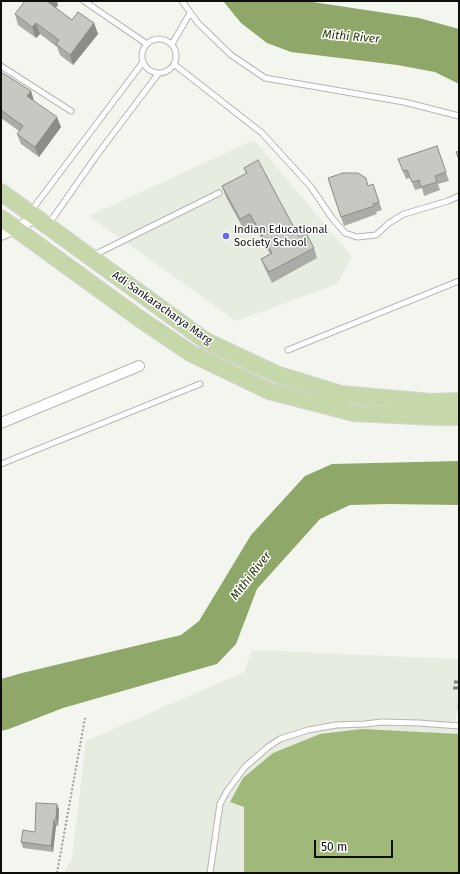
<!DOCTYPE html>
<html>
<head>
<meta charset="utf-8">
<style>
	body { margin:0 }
	#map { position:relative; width:460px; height:874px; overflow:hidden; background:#f3f6ef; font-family:"Fira Sans",sans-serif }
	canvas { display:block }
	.frame { position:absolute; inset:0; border:2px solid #0e0f0d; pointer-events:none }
	.scale { position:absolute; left:314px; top:840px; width:79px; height:18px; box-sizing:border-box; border:2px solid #0e0f0d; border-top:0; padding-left:5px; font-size:12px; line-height:14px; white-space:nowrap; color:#0e0f0d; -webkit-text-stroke:3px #fff; paint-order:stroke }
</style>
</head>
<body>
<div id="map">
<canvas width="460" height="874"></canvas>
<div class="frame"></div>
<div class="scale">50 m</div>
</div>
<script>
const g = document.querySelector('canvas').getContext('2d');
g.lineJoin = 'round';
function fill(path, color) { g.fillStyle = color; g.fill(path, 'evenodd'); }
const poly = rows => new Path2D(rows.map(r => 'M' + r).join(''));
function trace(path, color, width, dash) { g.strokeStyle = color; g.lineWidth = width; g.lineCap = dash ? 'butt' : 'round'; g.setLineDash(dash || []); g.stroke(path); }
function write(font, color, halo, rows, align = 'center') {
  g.font = font + ' "Fira Sans",sans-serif'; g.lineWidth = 3; g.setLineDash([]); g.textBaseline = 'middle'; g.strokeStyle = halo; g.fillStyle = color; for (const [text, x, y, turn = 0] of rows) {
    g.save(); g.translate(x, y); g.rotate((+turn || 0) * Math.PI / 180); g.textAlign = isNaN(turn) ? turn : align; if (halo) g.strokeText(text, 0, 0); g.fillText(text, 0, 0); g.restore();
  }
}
const built = poly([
	[254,140,352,257,337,284,236,321,89,216],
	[252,650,459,659,459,692,456,721,459,722,459,873,64,873,72,858,86,741,244,672]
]);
const forest = poly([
	[362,729,459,734,459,873,244,873,244,807,230,802,243,778,273,753,320,734]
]);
const water = poly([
	[223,1,306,1,419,18,459,29,459,84,435,72,397,65,291,52,267,43,241,23],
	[459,461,459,505,387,504,350,505,320,519,257,589,236,644,217,664,63,708,9,729,1,731,1,679,22,673,181,635,199,621,251,535,305,476,332,464]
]);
const path = poly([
	[57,873,85,718]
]);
const lane = poly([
	[84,1,147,44],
	[182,1,198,23,231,55,265,78,404,102,459,116],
	'142 56a17 17 0 1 1 34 0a17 17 0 1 1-34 0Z',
	[172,44,190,13],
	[175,65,262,133,311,187,332,218,345,233,357,237,376,235,389,223,404,214,448,201,459,196],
	[1,66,71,111],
	[31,211,143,62],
	[48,225,97,155,158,74],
	[92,256,219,193],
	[288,350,459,281],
	[1,464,200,384],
	[210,873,220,804,227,791,245,767,268,747,280,739,308,730,336,725,365,724,382,722,419,723,459,726]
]);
const street = poly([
	[1,235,15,229,35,218],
	[1,423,139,366]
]);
const primary = poly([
	[1,192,206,341,276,374,341,394,431,402,459,401],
	[1,218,140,319,192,354,269,391,354,413,436,417,459,417]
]);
const rail = poly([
	[454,682,459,682],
	[453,688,459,688]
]);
const wall = poly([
	[58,5,55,8,72,20,94,23,98,34,73,65,60,55,57,47,40,34,36,38,18,25,15,14],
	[1,72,31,91,34,101,61,127,39,157,21,144,17,134,19,131,1,118],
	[437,146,449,181,438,184,440,190,424,196,422,188,415,190,410,178,406,179,398,159],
	[244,168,299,237,314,248,317,258,272,283,265,269,261,259,270,254,254,225,244,230,226,197,222,186,246,174],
	[373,184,382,210,376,212,377,214,344,226,341,217,369,186],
	[59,809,58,826,56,826,53,852,23,848,21,842,35,832]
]);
const shadedWall = poly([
	[48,1,57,1,58,5,52,13,48,2],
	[36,23,40,34,36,38,32,27],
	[94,23,98,34,73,65,70,55],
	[31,91,34,101,27,96],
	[57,117,61,127,39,157,35,147],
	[57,804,59,809,58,826,56,820],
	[54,820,56,826,53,852,51,846]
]);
const building = poly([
	[25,1,48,1,48,2,72,20,78,12,94,23,70,55,56,44,59,40,36,23,32,27,15,14,25,1],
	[1,72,31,91,27,96,57,117,35,147,17,134,23,126,1,110,1,72],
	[437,146,446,172,435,176,437,182,421,187,419,180,412,182,407,170,403,171,398,159,437,146],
	[459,151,459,160,456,152,459,151],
	[258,160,299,237,306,233,314,248,269,272,261,259,272,253,250,214,240,219,222,186,247,173,244,168,258,160],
	[343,173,358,173,366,178,368,186,373,184,379,202,373,204,374,206,341,217,328,178,343,173],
	[459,693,459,709,458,709,459,693],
	[36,803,57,804,56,820,54,820,51,846,21,842,23,830,35,832,36,803]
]);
const markers = [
	[226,236,4,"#636ce4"]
];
const poiNames = [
	["Indian Educational",234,230],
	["Society School",234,243]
];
const streetNames = [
	["Adi Sankaracharya Marg",162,308,35]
];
const waterNames = [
	["Mithi River",351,37,5],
	["Mithi River",251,576,-52]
];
fill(built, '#e6ecdf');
fill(forest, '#a0b87a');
fill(water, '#8fa769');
trace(lane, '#b4b7b1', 7);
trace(street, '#b4b7b1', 12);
trace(primary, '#d4d4d3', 18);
trace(path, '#9a9d97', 2, [2, 2]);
trace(lane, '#fff', 5);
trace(street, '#fff', 10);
trace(primary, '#c6d7aa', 16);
trace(rail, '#7e807b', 3, [8, 4]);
fill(wall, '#aaada7');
fill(shadedWall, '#8b8d88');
fill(building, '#c6c9c2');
trace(building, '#8b8d88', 1);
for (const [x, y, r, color] of markers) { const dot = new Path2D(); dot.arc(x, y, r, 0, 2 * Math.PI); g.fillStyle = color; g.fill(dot); trace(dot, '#fff', 1.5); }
write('11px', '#0e0f0d', '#fff', poiNames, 'left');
write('11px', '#0e0f0d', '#fff', streetNames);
write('italic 12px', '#273707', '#fff', waterNames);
</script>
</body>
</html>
